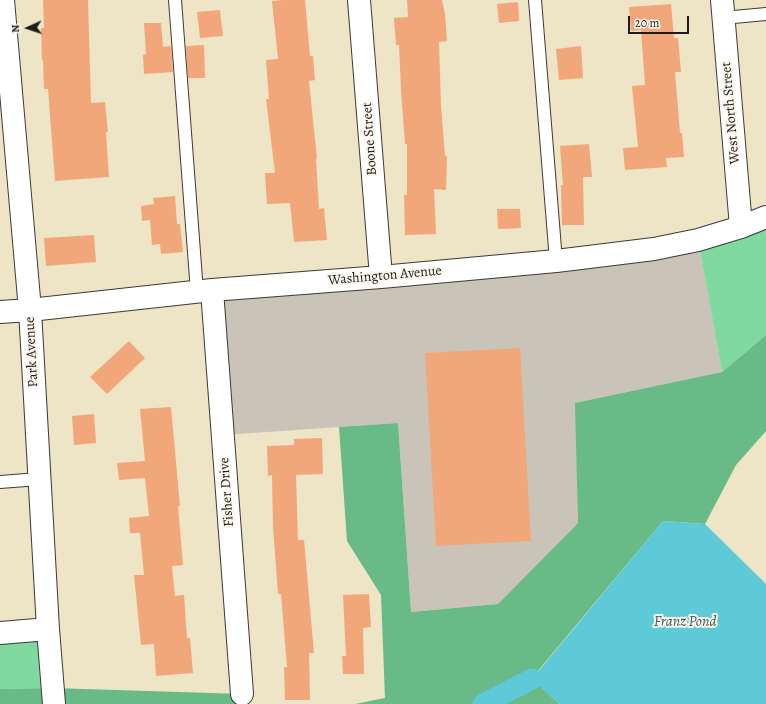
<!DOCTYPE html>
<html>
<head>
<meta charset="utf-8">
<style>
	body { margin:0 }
	#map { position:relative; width:766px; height:704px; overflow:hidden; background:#eee4c6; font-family:Alegreya,serif }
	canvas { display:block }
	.north { position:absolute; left:8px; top:8px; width:40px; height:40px; -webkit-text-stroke:3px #fbf7ec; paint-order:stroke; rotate:267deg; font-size:11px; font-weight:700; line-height:16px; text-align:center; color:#1c1c1c }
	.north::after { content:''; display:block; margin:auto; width:14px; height:18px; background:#1c1c1c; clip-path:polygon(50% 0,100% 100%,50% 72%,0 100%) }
	.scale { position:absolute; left:628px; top:16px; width:61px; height:18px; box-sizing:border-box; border:2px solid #1c1c1c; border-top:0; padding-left:5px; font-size:12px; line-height:14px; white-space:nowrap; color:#1c1c1c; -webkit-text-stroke:3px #fbf7ec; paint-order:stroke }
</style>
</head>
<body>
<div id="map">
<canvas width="766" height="704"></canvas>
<div class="north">N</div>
<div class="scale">20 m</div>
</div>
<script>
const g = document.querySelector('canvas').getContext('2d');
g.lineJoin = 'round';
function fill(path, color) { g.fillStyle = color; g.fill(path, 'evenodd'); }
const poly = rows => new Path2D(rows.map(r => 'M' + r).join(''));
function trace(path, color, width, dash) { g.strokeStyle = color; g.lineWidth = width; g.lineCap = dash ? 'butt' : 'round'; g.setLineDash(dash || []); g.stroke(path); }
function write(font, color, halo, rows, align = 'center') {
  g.font = font + ' Alegreya,serif'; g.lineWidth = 4; g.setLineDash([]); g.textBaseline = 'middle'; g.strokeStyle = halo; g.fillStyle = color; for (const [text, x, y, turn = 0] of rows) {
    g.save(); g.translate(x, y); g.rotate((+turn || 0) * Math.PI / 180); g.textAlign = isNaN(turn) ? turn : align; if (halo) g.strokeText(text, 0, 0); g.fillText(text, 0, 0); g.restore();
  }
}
const industrial = poly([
	[698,240,722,372,576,403,578,523,498,604,411,612,398,423,223,435,212,290]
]);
const green = poly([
	[766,217,766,335,722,372,698,240],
	[48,629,52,688,0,689,0,633]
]);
const forest = poly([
	[766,335,766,431,736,465,705,524,663,521,532,678,559,704,355,704,385,698,381,595,347,541,339,427,398,423,411,612,498,604,578,523,575,403,722,372],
	[52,688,242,694,243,704,0,704,0,689]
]);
const water = poly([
	[663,521,705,524,766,584,766,704,559,704,532,679]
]);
const canal = poly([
	[483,704,532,679]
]);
const building = poly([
	[43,0,88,0,91,103,105,102,108,132,106,132,109,177,55,181,48,89,44,89,43,60,42,60,41,28,44,28],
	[283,0,305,0,310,56,313,56,315,80,309,81,317,159,316,159,319,209,324,208,327,240,294,242,290,203,267,204,265,173,275,173,266,99,269,99,266,60,278,59,272,1],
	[407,0,442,0,445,14,447,41,439,42,441,105,445,156,447,156,446,190,434,189,436,234,405,235,404,195,407,195,407,144,405,144,401,90,399,45,396,45,394,18,408,17],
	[518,2,519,21,499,23,497,4],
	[671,4,674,38,678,38,681,72,675,72,680,133,682,133,684,157,666,158,667,167,625,170,623,148,638,147,632,86,645,85,641,30,631,31,629,7],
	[220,10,223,36,200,38,197,12],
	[144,23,161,23,163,47,171,46,173,72,144,74,143,55,146,54],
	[204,45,205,78,188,78,186,46],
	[581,46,583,78,559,80,556,49],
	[589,144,592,177,583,177,584,225,562,225,561,185,563,185,560,146],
	[175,196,177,224,180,224,183,252,161,254,160,244,152,245,150,220,142,221,141,206,154,204,153,198],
	[497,209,520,209,521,228,498,229],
	[94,235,96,262,46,266,44,238],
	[129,341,145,358,107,394,90,377],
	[520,348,531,541,436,546,425,353],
	[171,407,180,506,178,506,183,565,172,566,175,596,184,595,187,638,190,638,193,673,156,676,154,644,141,645,134,575,144,575,140,533,130,533,129,518,149,516,145,478,119,480,117,463,145,461,140,409],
	[94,414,96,443,74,445,72,416],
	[322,438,323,474,296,475,298,540,304,540,314,653,309,653,310,700,285,700,284,667,287,667,281,594,278,594,273,526,272,475,268,476,267,446,294,445,294,439],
	[369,594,371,627,363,628,364,674,343,674,342,656,346,656,343,595]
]);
const service = poly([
	[175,0,197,292],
	[535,0,556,261],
	[723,18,766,14],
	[0,482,39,479]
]);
const minor = poly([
	[359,0,381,277],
	[722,0,741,227],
	[212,290,242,694],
	[0,312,30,310,212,290,381,277,556,261,654,249,698,240,741,227,766,217]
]);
const tertiary = poly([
	[3,0,30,310,48,629,54,704],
	[0,633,48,629]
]);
const streetNames = [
	["West North Street",731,113,-95],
	["Boone Street",370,139,-94],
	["Washington Avenue",385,276,-5],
	["Park Avenue",32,352,-93],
	["Fisher Drive",227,492,-94]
];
const waterNames = [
	["Franz Pond",685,622]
];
fill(industrial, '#cac3b8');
fill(green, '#80daa0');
fill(forest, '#68ba86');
fill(water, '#5ecad7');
trace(canal, '#5ecad7', 21);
fill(building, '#f2a77b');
trace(service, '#3c3a36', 14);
trace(minor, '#3c3a36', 24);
trace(tertiary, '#3c3a36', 24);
trace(service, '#fff', 12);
trace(minor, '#fff', 22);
trace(tertiary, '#fff', 22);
write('14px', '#1c1c1c', '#fbf7ec', streetNames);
write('italic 15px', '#33595d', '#fbf7ec', waterNames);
</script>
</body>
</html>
